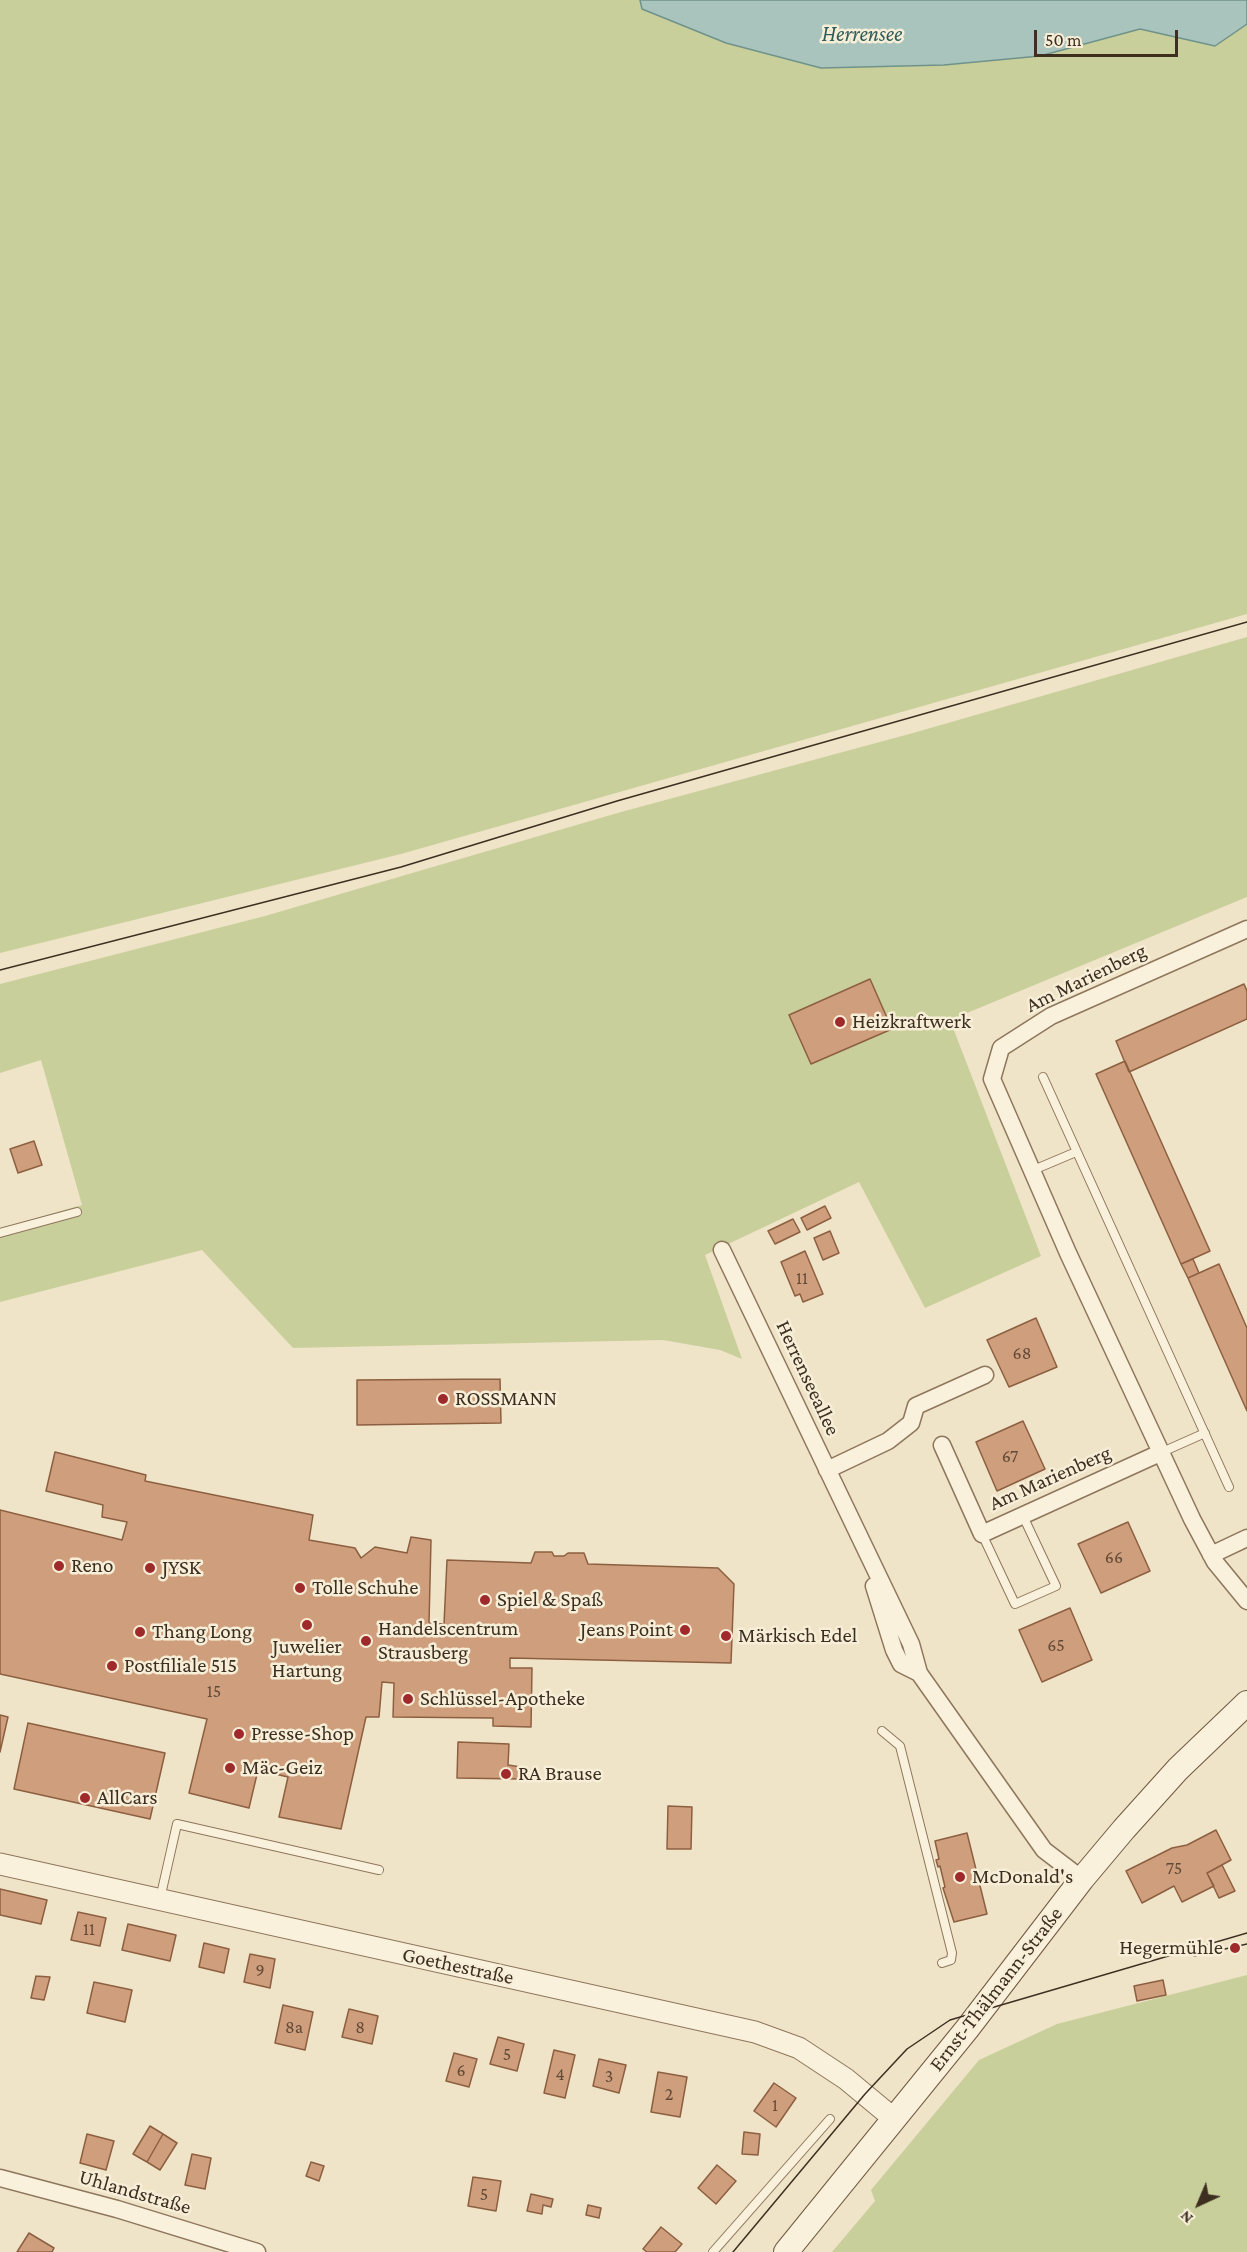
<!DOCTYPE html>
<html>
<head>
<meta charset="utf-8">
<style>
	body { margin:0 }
	#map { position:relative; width:1247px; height:2252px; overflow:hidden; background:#f0e4c8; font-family:"Crimson Pro",serif }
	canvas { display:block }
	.north { position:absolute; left:1169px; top:2174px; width:60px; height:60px; -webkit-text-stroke:4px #f7eed8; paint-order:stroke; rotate:224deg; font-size:16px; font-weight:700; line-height:24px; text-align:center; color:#3d2e20 }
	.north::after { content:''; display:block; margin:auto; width:21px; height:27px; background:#3d2e20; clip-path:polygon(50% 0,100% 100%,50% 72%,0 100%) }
	.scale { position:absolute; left:1034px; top:30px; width:144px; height:27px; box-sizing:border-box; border:3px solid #3d2e20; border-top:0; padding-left:8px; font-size:18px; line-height:21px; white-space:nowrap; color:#3d2e20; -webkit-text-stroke:4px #f7eed8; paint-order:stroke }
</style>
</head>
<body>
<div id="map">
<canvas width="1247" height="2252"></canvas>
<div class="north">N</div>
<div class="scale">50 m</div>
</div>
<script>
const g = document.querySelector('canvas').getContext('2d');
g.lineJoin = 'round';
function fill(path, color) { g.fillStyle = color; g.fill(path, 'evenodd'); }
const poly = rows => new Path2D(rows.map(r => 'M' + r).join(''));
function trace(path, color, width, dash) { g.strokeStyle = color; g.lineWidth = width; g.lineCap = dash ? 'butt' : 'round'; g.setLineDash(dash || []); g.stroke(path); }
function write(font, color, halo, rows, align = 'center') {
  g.font = font + ' "Crimson Pro",serif'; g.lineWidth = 5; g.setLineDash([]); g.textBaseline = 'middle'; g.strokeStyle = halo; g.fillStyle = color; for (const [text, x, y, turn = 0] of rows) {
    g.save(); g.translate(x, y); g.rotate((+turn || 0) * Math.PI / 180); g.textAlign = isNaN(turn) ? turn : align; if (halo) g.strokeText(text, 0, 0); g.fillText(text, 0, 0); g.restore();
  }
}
const green = poly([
	[0,0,640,0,642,9,726,43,821,68,944,65,1040,56,1140,29,1215,46,1247,25,1247,614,401,854,0,953],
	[1247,637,1247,897,950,1020,1041,1256,925,1308,859,1182,705,1255,742,1359,720,1350,663,1340,293,1348,202,1250,0,1302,0,1228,82,1205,41,1060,0,1073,0,984,265,916,621,812,913,733],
	[1247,1975,1247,2252,832,2252,875,2201,871,2190,979,2060,1057,2024]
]);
const water = poly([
	[640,0,1247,0,1247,24,1215,46,1140,29,1040,56,944,65,821,68,726,43,642,9,640,0]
]);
const building = poly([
	[870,979,892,1029,811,1064,789,1015,870,979],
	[1244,984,1247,991,1247,1019,1129,1072,1116,1041,1244,984],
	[1125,1061,1210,1251,1181,1264,1096,1074,1125,1061],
	[34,1141,42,1165,18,1173,10,1149,34,1141],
	[825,1206,831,1218,807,1230,801,1218,825,1206],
	[793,1219,800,1232,775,1244,768,1231,793,1219],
	[830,1231,839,1253,823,1260,814,1238,830,1231],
	[805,1251,823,1294,803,1302,800,1294,795,1296,781,1262,805,1251],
	[1193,1259,1199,1273,1188,1278,1181,1264,1193,1259],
	[1219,1264,1247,1328,1247,1411,1188,1278,1219,1264],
	[1036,1318,1057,1367,1009,1387,987,1340,1036,1318],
	[500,1379,501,1423,357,1425,357,1380,500,1379],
	[1023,1421,1045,1469,997,1491,976,1442,1023,1421],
	[55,1452,146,1475,145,1481,313,1515,309,1540,355,1548,361,1558,375,1547,407,1553,411,1537,431,1540,429,1623,444,1624,447,1560,531,1563,535,1552,552,1552,554,1556,564,1556,568,1553,584,1553,588,1564,718,1568,734,1584,731,1663,510,1658,510,1668,532,1668,531,1727,493,1726,493,1718,393,1717,394,1683,382,1682,379,1717,366,1717,341,1829,279,1817,288,1777,258,1770,249,1808,189,1793,207,1719,0,1674,0,1510,122,1540,127,1522,102,1517,103,1505,46,1491,55,1452],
	[1128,1522,1150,1571,1101,1593,1078,1544,1128,1522],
	[1070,1608,1092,1660,1042,1682,1019,1630,1070,1608],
	[0,1715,8,1717,0,1752,0,1715],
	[28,1723,165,1753,150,1819,14,1789,28,1723],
	[458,1742,509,1744,508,1765,521,1767,521,1779,457,1778,458,1742],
	[668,1806,692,1807,691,1849,667,1849,668,1806],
	[1216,1830,1231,1860,1207,1873,1214,1886,1182,1902,1174,1886,1142,1903,1126,1871,1172,1848,1187,1845,1216,1830],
	[967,1833,987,1914,954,1922,943,1888,945,1887,940,1866,938,1867,936,1860,939,1859,935,1841,967,1833],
	[1222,1865,1235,1891,1219,1898,1207,1873,1222,1865],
	[0,1889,47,1900,41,1924,0,1915,0,1889],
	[78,1912,106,1918,100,1946,71,1940,78,1912],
	[128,1924,176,1935,170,1961,122,1950,128,1924],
	[204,1943,229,1949,224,1973,199,1967,204,1943],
	[250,1954,275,1959,270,1988,244,1982,250,1954],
	[36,1976,50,1977,44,2000,31,1998,36,1976],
	[1163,1980,1166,1995,1137,2001,1134,1986,1163,1980],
	[94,1982,132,1990,125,2022,87,2013,94,1982],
	[283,2005,313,2012,305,2050,275,2043,283,2005],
	[349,2009,378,2016,372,2044,342,2037,349,2009],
	[498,2037,524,2044,517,2071,490,2064,498,2037],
	[554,2050,575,2055,565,2098,544,2093,554,2050],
	[454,2053,477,2059,469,2087,446,2081,454,2053],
	[599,2059,626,2065,619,2093,593,2086,599,2059],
	[658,2072,687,2077,680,2117,651,2112,658,2072],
	[774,2083,796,2098,776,2127,754,2111,774,2083],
	[150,2126,163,2134,147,2162,133,2154,150,2126],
	[744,2132,760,2134,758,2155,742,2154,744,2132],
	[87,2134,114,2141,106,2170,80,2163,87,2134],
	[163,2134,177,2143,160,2170,147,2162,163,2134],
	[192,2154,211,2158,205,2189,185,2185,192,2154],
	[311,2162,324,2166,319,2181,306,2176,311,2162],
	[717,2165,736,2181,716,2204,698,2188,717,2165],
	[473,2177,501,2181,496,2211,468,2206,473,2177],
	[531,2194,553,2199,551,2207,543,2205,542,2214,527,2211,531,2194],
	[588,2205,601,2208,599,2218,586,2215,588,2205],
	[661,2227,682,2244,675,2252,647,2252,643,2249,661,2227],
	[29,2233,54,2248,52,2252,17,2252,29,2233]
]);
const service = poly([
	[1043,1077,1229,1487],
	[1031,1171,1076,1152],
	[0,1233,77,1212],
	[1160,1453,1205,1433],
	[982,1534,1015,1604,1056,1586,1022,1514],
	[882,1731,900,1746,952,1953,951,1960,942,1963],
	[160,1899,177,1824,379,1870],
	[713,2252,830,2119]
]);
const minor = poly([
	[1247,929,1051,1016,1001,1048,992,1079,1068,1253,1192,1519,1215,1562,1247,1601],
	[722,1250,911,1644,919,1673,1044,1850,1082,1879],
	[942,1445,982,1534,1160,1453],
	[827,1470,888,1441,911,1423,916,1406,985,1375],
	[1211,1555,1247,1538],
	[874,1586,894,1650,901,1664,919,1673],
	[0,2178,117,2209,257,2252]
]);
const tertiary = poly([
	[0,1864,755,2032,799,2048,846,2079,893,2118]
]);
const secondary = poly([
	[786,2252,967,2029,1082,1879,1124,1829,1178,1769,1247,1703]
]);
const tram = poly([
	[0,970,401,867,617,801,1247,622],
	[1194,1956,1247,1944],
	[733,2252,865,2094,907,2049,950,2020,1247,1933]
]);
const markers = [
	[840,1022,6,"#9e2a2b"],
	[443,1399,6,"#9e2a2b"],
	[59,1566,6,"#9e2a2b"],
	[150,1568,6,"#9e2a2b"],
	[300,1588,6,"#9e2a2b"],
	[485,1600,6,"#9e2a2b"],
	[307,1625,6,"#9e2a2b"],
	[685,1630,6,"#9e2a2b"],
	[140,1632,6,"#9e2a2b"],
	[726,1636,6,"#9e2a2b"],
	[366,1641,6,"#9e2a2b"],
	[112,1666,6,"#9e2a2b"],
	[408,1699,6,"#9e2a2b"],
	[239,1734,6,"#9e2a2b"],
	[230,1768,6,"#9e2a2b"],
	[506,1774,6,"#9e2a2b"],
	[85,1798,6,"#9e2a2b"],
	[960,1877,6,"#9e2a2b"],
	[1235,1948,6,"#9e2a2b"]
];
const numberNames = [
	["11",802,1278],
	["68",1022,1353],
	["67",1010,1456],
	["66",1114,1557],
	["65",1056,1645],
	["15",214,1691],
	["75",1174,1868],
	["11",89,1929],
	["9",260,1970],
	["8a",294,2027],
	["8",360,2027],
	["5",507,2054],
	["6",461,2070],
	["4",560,2074],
	["3",609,2076],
	["2",669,2094],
	["1",775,2105],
	["5",484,2194]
];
const streetNames = [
	["Am Marienberg",1086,978,-26],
	["Herrenseeallee",808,1378,65],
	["Am Marienberg",1050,1478,-24],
	["Goethestraße",458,1966,12],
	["Ernst-Thälmann-Straße",996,1989,-52],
	["Uhlandstraße",135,2192,16]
];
const poiNames = [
	["Heizkraftwerk",852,1022],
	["ROSSMANN",455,1399],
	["Reno",71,1566],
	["JYSK",162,1568],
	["Tolle Schuhe",312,1588],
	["Spiel & Spaß",497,1600],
	["Handelscentrum",378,1629],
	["Strausberg",378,1653],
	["Jeans Point",673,1630,"right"],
	["Thang Long",152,1632],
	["Märkisch Edel",738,1636],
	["Juwelier",307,1647,"center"],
	["Hartung",307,1671,"center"],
	["Postfiliale 515",124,1666],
	["Schlüssel-Apotheke",420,1699],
	["Presse-Shop",251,1734],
	["Mäc-Geiz",242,1768],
	["RA Brause",518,1774],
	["AllCars",97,1798],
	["McDonald's",972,1877],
	["Hegermühle",1223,1948,"right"]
];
const waterNames = [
	["Herrensee",862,34]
];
fill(green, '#c9cf9b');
fill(water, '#a9c4bc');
trace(water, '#6f938a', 1.5);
fill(building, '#cf9f7d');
trace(building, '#8d5f41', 1.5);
trace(service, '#8d765c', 10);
trace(minor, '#8d765c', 19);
trace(tertiary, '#8d765c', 23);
trace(secondary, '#6f573f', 26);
trace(service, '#faf1dc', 8);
trace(minor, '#faf1dc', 16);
trace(tertiary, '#faf1dc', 21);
trace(secondary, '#faf1dc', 24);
trace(tram, '#3d2e20', 1.5);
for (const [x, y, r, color] of markers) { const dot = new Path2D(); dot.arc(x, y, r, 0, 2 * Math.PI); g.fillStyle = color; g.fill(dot); trace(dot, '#f7eed8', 2); }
write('18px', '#624a37', null, numberNames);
write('21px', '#3d2e20', '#f7eed8', streetNames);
write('21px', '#3d2e20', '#f7eed8', poiNames, 'left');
write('italic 22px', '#2f5d5a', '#f7eed8', waterNames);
</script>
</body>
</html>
